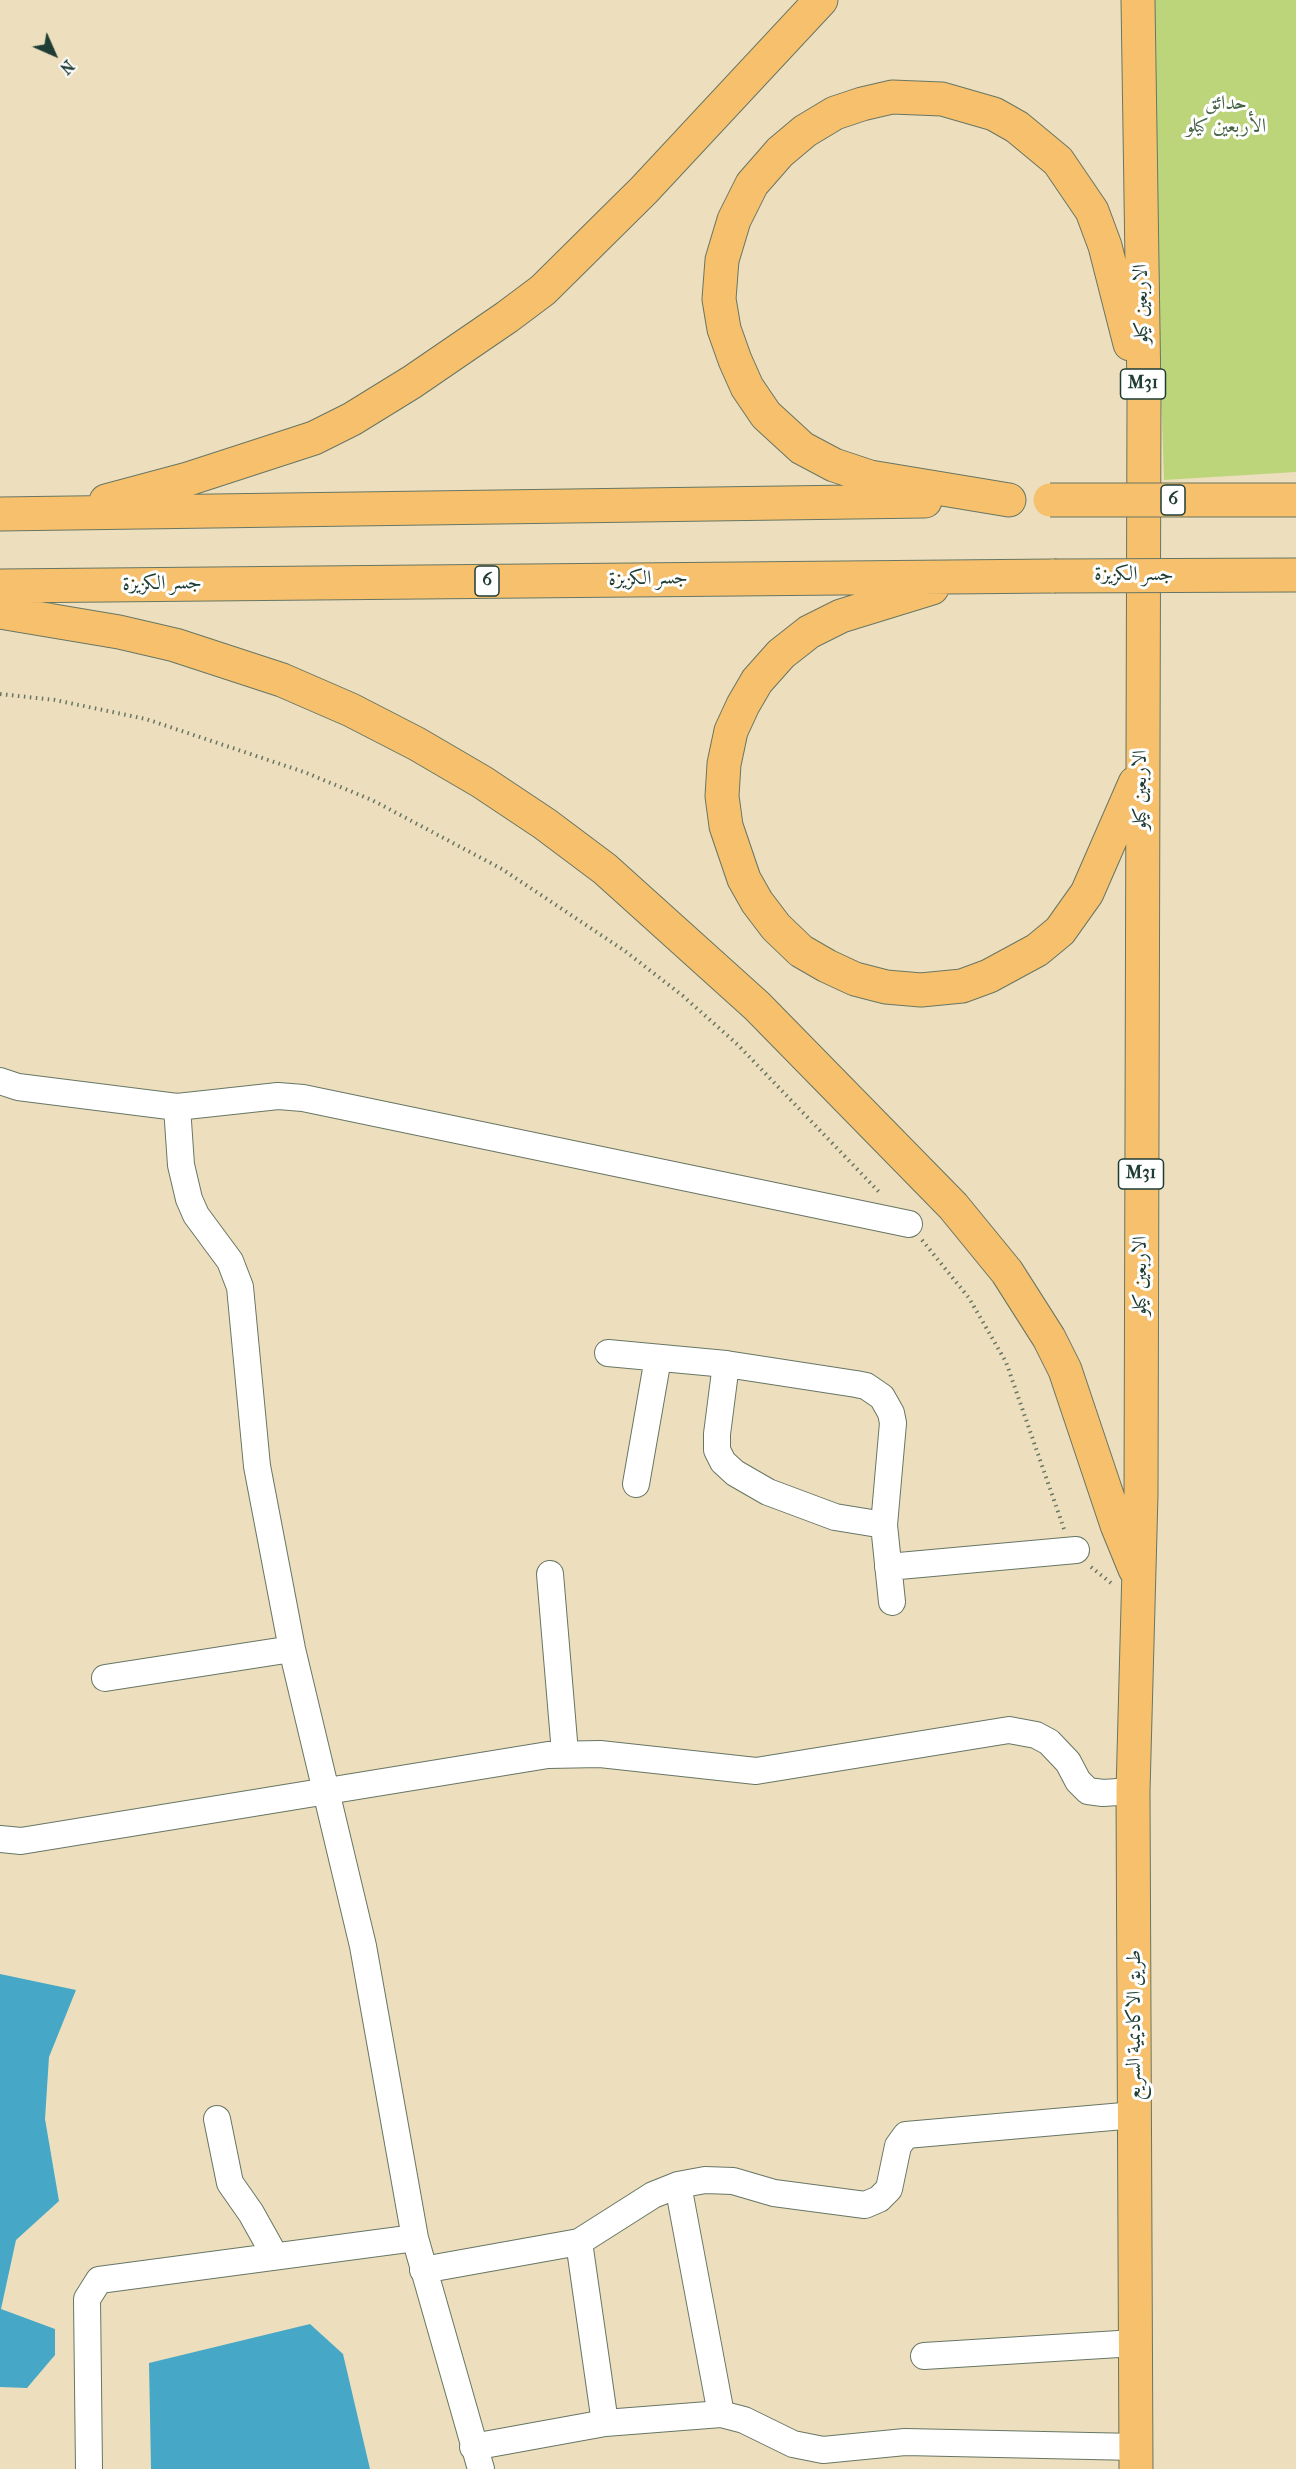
<!DOCTYPE html>
<html>
<head>
<meta charset="utf-8">
<style>
	body { margin:0 }
	#map { position:relative; width:1296px; height:2469px; overflow:hidden; background:#eddfbd; font-family:"IM FELL French Canon",serif }
	canvas { display:block }
	.north { position:absolute; left:24px; top:24px; width:60px; height:60px; -webkit-text-stroke:4px #fff; paint-order:stroke; rotate:135deg; font-size:16px; font-weight:700; line-height:24px; text-align:center; color:#1f3d34 }
	.north::after { content:''; display:block; margin:auto; width:21px; height:27px; background:#1f3d34; clip-path:polygon(50% 0,100% 100%,50% 72%,0 100%) }
</style>
</head>
<body>
<div id="map">
<canvas width="1296" height="2469"></canvas>
<div class="north">N</div>
</div>
<script>
const g = document.querySelector('canvas').getContext('2d');
g.lineJoin = 'round';
function fill(path, color) { g.fillStyle = color; g.fill(path, 'evenodd'); }
const poly = rows => new Path2D(rows.map(r => 'M' + r).join(''));
function trace(path, color, width, dash) { g.strokeStyle = color; g.lineWidth = width; g.lineCap = dash ? 'butt' : 'round'; g.setLineDash(dash || []); g.stroke(path); }
function write(font, color, halo, rows, align = 'center') {
  g.font = font + ' "IM FELL French Canon",Amiri,serif'; g.lineWidth = 6; g.setLineDash([]); g.textBaseline = 'middle'; g.strokeStyle = halo; g.fillStyle = color; for (const [text, x, y, turn = 0] of rows) {
    g.save(); g.translate(x, y); g.rotate((+turn || 0) * Math.PI / 180); g.textAlign = isNaN(turn) ? turn : align; if (halo) g.strokeText(text, 0, 0); g.fillText(text, 0, 0); g.restore();
  }
}
const green = poly([
	[1155,0,1296,0,1296,472,1164,480,1154,170]
]);
const water = poly([
	[0,1974,76,1990,49,2057,45,2119,59,2201,16,2240,1,2309,55,2329,55,2355,27,2388,0,2387],
	[310,2324,343,2354,370,2469,151,2469,149,2363]
]);
const path = poly([
	[0,694,55,700,146,719,304,772,372,800,502,869,625,951,683,996,738,1045,881,1194],
	[922,1240,969,1298,1006,1362,1064,1529],
	[1091,1567,1111,1583]
]);
const street = poly([
	[0,1081,18,1087,177,1107,278,1096,303,1098,909,1224],
	[177,1107,181,1165,189,1199,196,1215,230,1261,240,1287,257,1466,292,1649,363,1946,415,2238,481,2469],
	[608,1353,726,1364,856,1384,866,1386,882,1397,891,1413,893,1423,884,1525,892,1602],
	[726,1364,717,1434,717,1450,723,1462,735,1473,768,1492,835,1517,884,1525],
	[636,1484,658,1358],
	[888,1567,1076,1550],
	[550,1574,565,1753],
	[105,1678,292,1649],
	[0,1839,21,1841,548,1755,600,1754,756,1771,1009,1730,1036,1735,1049,1742,1068,1762,1078,1781,1088,1791,1103,1793,1133,1791],
	[217,2119,230,2183,251,2213,275,2256],
	[678,2185,721,2414],
	[579,2242,605,2423],
	[423,2270,579,2242,653,2195,678,2185,705,2180,733,2181,774,2193,865,2205,879,2199,889,2189,898,2146,906,2135,1135,2115],
	[924,2356,1135,2343],
	[473,2447,605,2423,721,2414,744,2420,793,2444,823,2450,905,2442,1136,2447],
	[89,2469,87,2299,99,2280,415,2238]
]);
const highway = poly([
	[1009,500,870,477,834,465,802,448,766,415,747,387,735,360,724,329,719,299,722,260,734,220,752,184,780,152,805,131,835,113,862,104,892,97,942,99,994,114,1017,127,1058,161,1092,211,1105,246,1130,344],
	[106,501,188,479,314,438,352,419,412,382,507,317,543,290,644,190,821,0],
	[0,514,925,501],
	[0,586,1054,576],
	[932,588,841,616,809,632,781,654,757,681,743,705,731,731,724,764,722,796,726,826,744,879,757,902,776,927,801,951,827,966,855,979,886,987,921,990,962,986,989,976,1037,950,1060,931,1087,893,1135,783],
	[0,612,119,632,175,645,282,680,351,710,417,744,482,782,545,824,605,869,757,1006,953,1206,1007,1272,1049,1338,1065,1370,1117,1525,1135,1569],
	[1136,2469,1133,1791,1141,1495,1144,394,1138,0]
]);
const highwayBridge = poly([
	[1050,500,1296,500],
	[1054,576,1296,575]
]);
const shields = [
	[1143,384,45],
	[1173,500,24],
	[487,581,24],
	[1141,1174,45]
];
const shieldNames = [
	["M31",1143,384],
	["6",1173,500],
	["6",487,581],
	["M31",1141,1174]
];
const parkNames = [
	["حدائق",1226,104],
	["الأربعين كيلو",1226,127]
];
const streetNames = [
	["الاربعين كيلو",1142,304,-91],
	["جسر الكزيزة",1134,575],
	["جسر الكزيزة",648,579,-1],
	["جسر الكزيزة",162,584,-1],
	["الاربعين كيلو",1141,790,-90],
	["الاربعين كيلو",1141,1276,-90],
	["طريق الاكاديمية السريع",1135,2025,-90]
];
fill(green, '#bdd57a');
fill(water, '#46a8c6');
trace(street, '#677664', 28);
trace(highway, '#677664', 35);
trace(path, '#677664', 4, [1.5, 4.5]);
trace(street, '#fff', 26);
trace(highway, '#f7c06c', 33);
trace(highwayBridge, '#677664', 35, []);
trace(highwayBridge, '#f7c06c', 33);
for (const [x, y, w] of shields) { const box = new Path2D(); box.roundRect(x - w / 2, y - 15, w, 30, 4.5); g.fillStyle = '#fff'; g.fill(box); trace(box, '#1f3d34', 1.5); }
write('bold 18px', '#1f3d34', null, shieldNames);
write('20px', '#466346', '#fff', parkNames);
write('20px', '#1f3d34', '#fff', streetNames);
</script>
</body>
</html>
